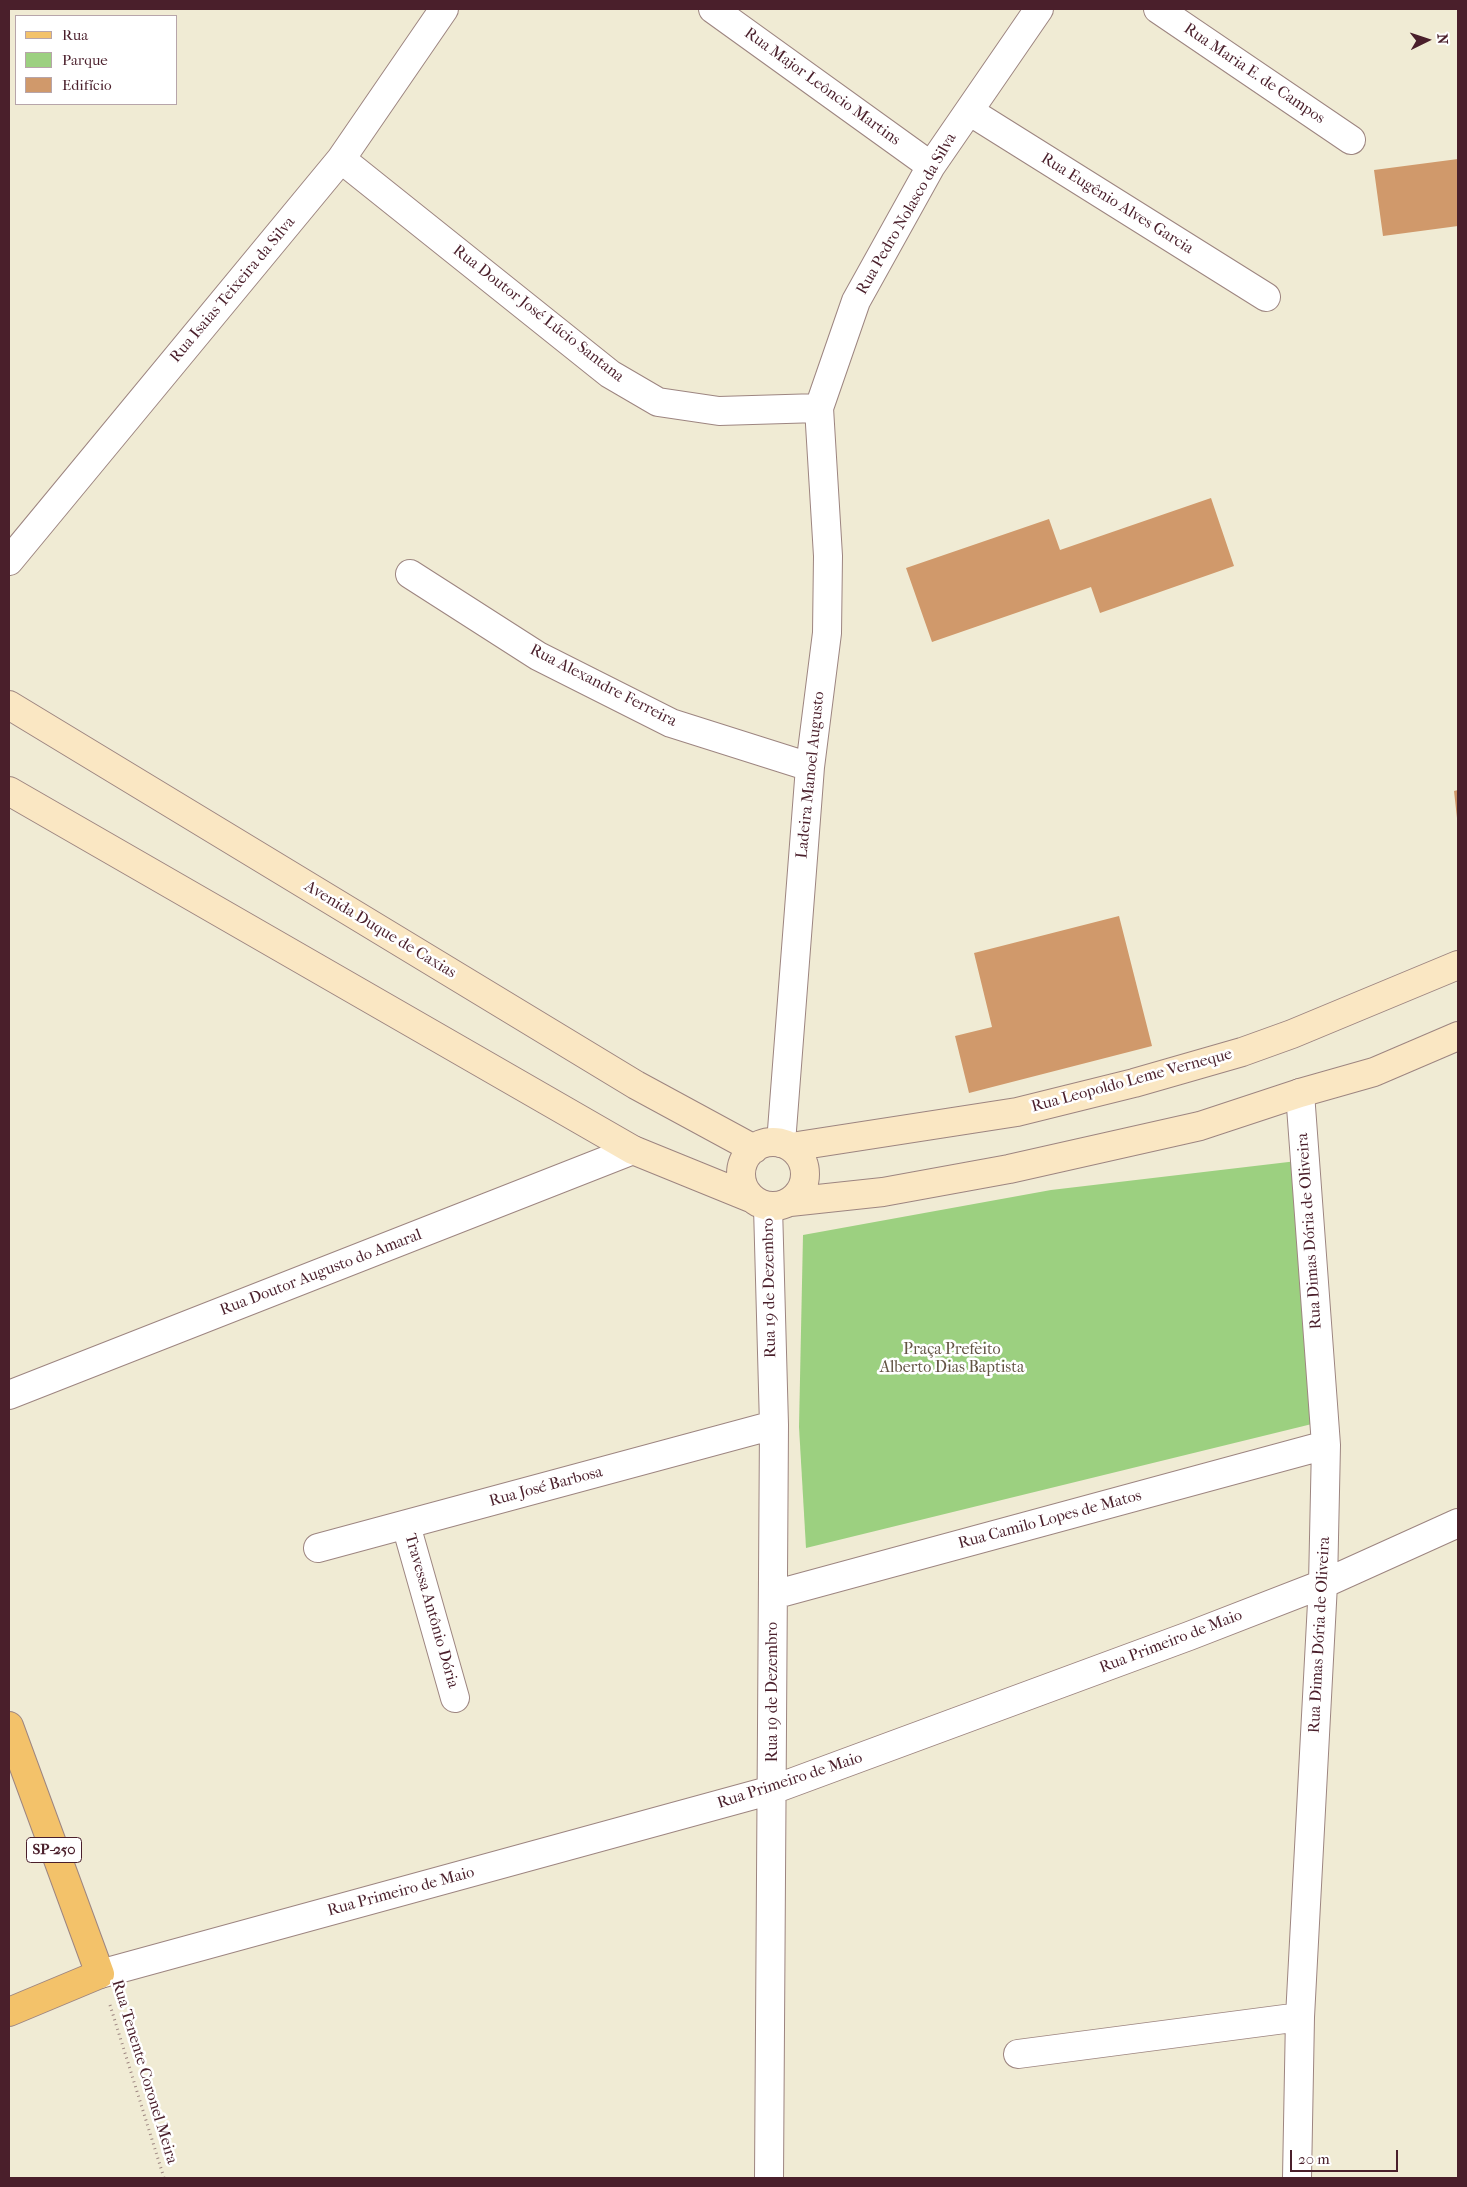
<!DOCTYPE html>
<html>
<head>
<meta charset="utf-8">
<style>
	body { margin:0 }
	#map { position:relative; width:1467px; height:2187px; overflow:hidden; background:#f0ebd4; font-family:"IM FELL French Canon",serif }
	canvas { display:block }
	.frame { position:absolute; inset:0; border:10px solid #4a1f2b; pointer-events:none }
	.legend { position:absolute; left:15px; top:15px; width:162px; height:90px; box-sizing:border-box; background:#fff; border:1px solid #b7a5aa; margin:0; padding:6px 9px; list-style:none; font-size:15px; color:#4a1f2b }
	.legend li { display:flex; align-items:center; gap:10px; height:25px }
	.legend b { width:25px; border:1px solid #b7a5aa }
	.north { position:absolute; left:1402px; top:15px; width:50px; height:50px; -webkit-text-stroke:4px #fff; paint-order:stroke; rotate:86deg; font-size:14px; font-weight:700; line-height:20px; text-align:center; color:#4a1f2b }
	.north::after { content:''; display:block; margin:auto; width:18px; height:22px; background:#4a1f2b; clip-path:polygon(50% 0,100% 100%,50% 72%,0 100%) }
	.scale { position:absolute; left:1290px; top:2150px; width:108px; height:22px; box-sizing:border-box; border:2px solid #4a1f2b; border-top:0; padding-left:6px; font-size:15px; line-height:18px; white-space:nowrap; color:#4a1f2b; -webkit-text-stroke:4px #fff; paint-order:stroke }
</style>
</head>
<body>
<div id="map">
<canvas width="1467" height="2187"></canvas>
<div class="frame"></div>
<ul class="legend">
<li><b style="height:6px;background:#f3c26a"></b>Rua</li>
<li><b style="height:14px;background:#9cd080"></b>Parque</li>
<li><b style="height:14px;background:#d0996b"></b>Edifício</li>
</ul>
<div class="north">N</div>
<div class="scale">20 m</div>
</div>
<script>
const g = document.querySelector('canvas').getContext('2d');
g.lineJoin = 'round';
function fill(path, color) { g.fillStyle = color; g.fill(path, 'evenodd'); }
const poly = rows => new Path2D(rows.map(r => 'M' + r).join(''));
function trace(path, color, width, dash) { g.strokeStyle = color; g.lineWidth = width; g.lineCap = dash ? 'butt' : 'round'; g.setLineDash(dash || []); g.stroke(path); }
function write(font, color, halo, rows, align = 'center') {
  g.font = font + ' "IM FELL French Canon",serif'; g.lineWidth = 5; g.setLineDash([]); g.textBaseline = 'middle'; g.strokeStyle = halo; g.fillStyle = color; for (const [text, x, y, turn = 0] of rows) {
    g.save(); g.translate(x, y); g.rotate((+turn || 0) * Math.PI / 180); g.textAlign = isNaN(turn) ? turn : align; if (halo) g.strokeText(text, 0, 0); g.fillText(text, 0, 0); g.restore();
  }
}
const green = poly([
	[1297,1161,1316,1423,806,1548,799,1427,803,1235,1051,1190]
]);
const building = poly([
	[1458,159,1458,226,1383,236,1374,170],
	[1211,498,1234,566,1100,613,1091,587,932,642,906,568,1049,519,1060,550],
	[1458,790,1458,818,1457,818,1454,791],
	[1119,916,1152,1046,969,1093,955,1036,992,1027,974,953]
]);
const path = poly([
	[110,2005,164,2178]
]);
const minor = poly([
	[713,9,931,166],
	[1158,9,1351,140],
	[969,111,1266,297],
	[341,159,610,374,658,402,719,411,819,408],
	[9,561,341,159,444,9],
	[410,574,538,656,671,723,810,767],
	[781,1143,810,767,827,633,828,556,819,408,856,301,931,166,1039,9],
	[768,1207,774,1425,769,2178],
	[9,1395,633,1150],
	[406,1525,455,1698],
	[318,1548,774,1425],
	[773,1595,1326,1445],
	[100,1974,772,1790,1189,1636,1323,1584,1458,1523],
	[1018,2054,1300,2017],
	[1297,2178,1300,2017,1323,1584,1326,1445,1300,1093]
]);
const secondary = poly([
	[9,705,636,1085,754,1149],
	[9,791,633,1150,751,1198],
	'741 1174a32 32 0 1 1 64 0a32 32 0 1 1-64 0Z',
	[791,1147,1017,1112,1134,1083,1242,1052,1292,1034,1458,965],
	[790,1202,883,1192,1009,1169,1200,1126,1300,1093,1374,1072,1458,1036]
]);
const primary = poly([
	[9,1726,100,1974,9,2012]
]);
const shields = [
	[54,1850,55]
];
const shieldNames = [
	["SP-250",54,1850]
];
const streetNames = [
	["Rua Maria E. de Campos",1254,74,34],
	["Rua Major Leôncio Martins",822,87,36],
	["Rua Eugênio Alves Garcia",1117,204,32],
	["Rua Pedro Nolasco da Silva",907,214,-60],
	["Rua Isaias Teixeira da Silva",233,290,-50],
	["Rua Doutor José Lúcio Santana",538,314,38],
	["Rua Alexandre Ferreira",603,686,27],
	["Ladeira Manoel Augusto",811,775,-84],
	["Avenida Duque de Caxias",380,930,31],
	["Rua Leopoldo Leme Verneque",1132,1081,-15],
	["Rua Dimas Dória de Oliveira",1310,1231,-94],
	["Rua Doutor Augusto do Amaral",321,1273,-21],
	["Rua 19 de Dezembro",770,1288,-91],
	["Rua José Barbosa",546,1487,-15],
	["Rua Camilo Lopes de Matos",1050,1520,-15],
	["Travessa Antônio Dória",431,1611,74],
	["Rua Dimas Dória de Oliveira",1320,1635,-87],
	["Rua Primeiro de Maio",1171,1642,-21],
	["Rua 19 de Dezembro",773,1692,-90],
	["Rua Primeiro de Maio",790,1781,-18],
	["Rua Primeiro de Maio",401,1892,-15],
	["Rua Tenente Coronel Meira",144,2072,73]
];
const parkNames = [
	["Praça Prefeito",952,1350],
	["Alberto Dias Baptista",952,1368]
];
fill(green, '#9cd080');
fill(building, '#d0996b');
trace(minor, '#9d8580', 30);
trace(secondary, '#9d8580', 30);
trace(primary, '#9d8580', 30);
trace(path, '#9d8580', 3, [1, 4]);
trace(minor, '#fff', 28);
trace(secondary, '#fae7c3', 28);
trace(primary, '#f3c26a', 28);
for (const [x, y, w] of shields) { const box = new Path2D(); box.roundRect(x - w / 2, y - 12.5, w, 25, 4); g.fillStyle = '#fff'; g.fill(box); trace(box, '#4a1f2b', 1); }
write('bold 15px', '#4a1f2b', null, shieldNames);
write('16px', '#4a1f2b', '#fff', streetNames);
write('16px', '#635444', '#fff', parkNames);
</script>
</body>
</html>
